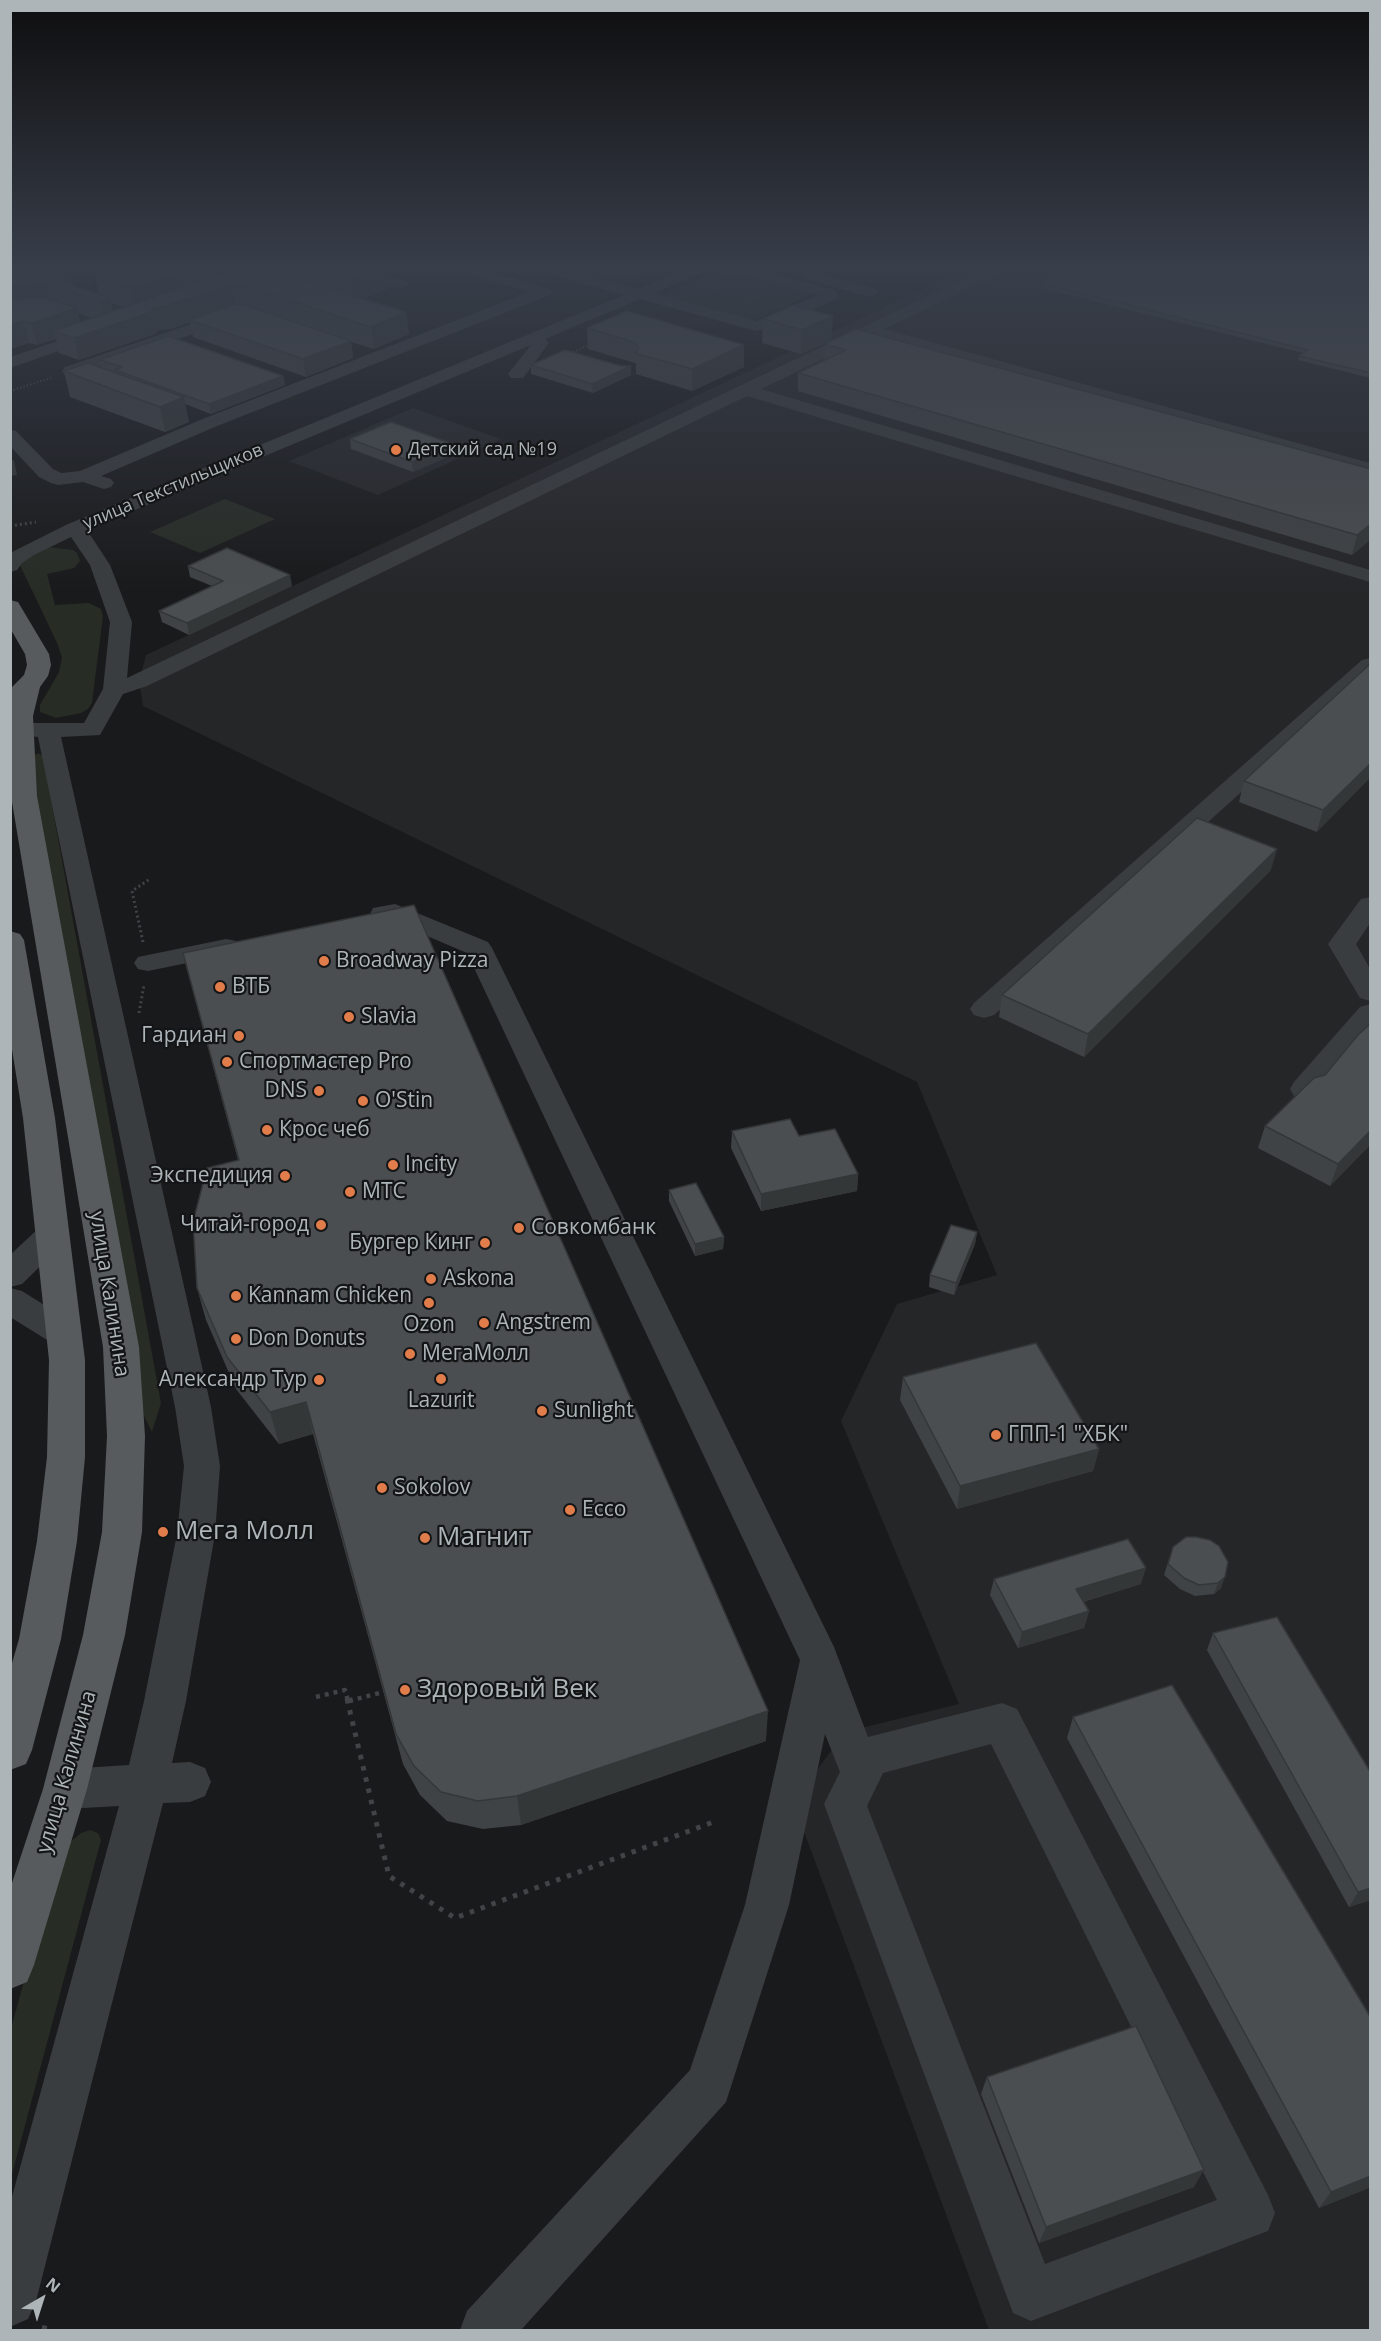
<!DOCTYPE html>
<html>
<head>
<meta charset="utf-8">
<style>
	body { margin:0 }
	#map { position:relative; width:1381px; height:2341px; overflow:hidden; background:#191a1b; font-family:"Open Sans",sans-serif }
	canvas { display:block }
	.frame { position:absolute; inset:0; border:12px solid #adb5b9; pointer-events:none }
	.north { position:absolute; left:12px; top:2269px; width:60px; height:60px; -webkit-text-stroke:4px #141516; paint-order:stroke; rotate:39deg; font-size:16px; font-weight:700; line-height:24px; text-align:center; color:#adb5b9 }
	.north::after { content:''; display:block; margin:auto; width:21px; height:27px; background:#adb5b9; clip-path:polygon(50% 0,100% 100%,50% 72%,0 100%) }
</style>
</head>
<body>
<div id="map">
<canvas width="1381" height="2341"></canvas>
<div class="frame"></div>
<div class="north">N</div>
</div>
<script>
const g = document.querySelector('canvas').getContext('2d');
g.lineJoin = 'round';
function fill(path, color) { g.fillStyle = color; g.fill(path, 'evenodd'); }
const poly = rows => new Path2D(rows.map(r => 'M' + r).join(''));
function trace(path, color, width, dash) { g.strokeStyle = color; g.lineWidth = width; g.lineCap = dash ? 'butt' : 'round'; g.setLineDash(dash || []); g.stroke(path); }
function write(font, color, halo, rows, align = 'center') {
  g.font = font + ' "Open Sans",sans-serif'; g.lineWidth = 4.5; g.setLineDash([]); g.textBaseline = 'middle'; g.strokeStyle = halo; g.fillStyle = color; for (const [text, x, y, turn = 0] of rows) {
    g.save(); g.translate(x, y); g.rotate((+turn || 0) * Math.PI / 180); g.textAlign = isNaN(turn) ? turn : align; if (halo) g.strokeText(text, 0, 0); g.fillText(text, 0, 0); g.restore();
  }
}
const built = poly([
	[970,267,1370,267,1370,2330,989,2330,793,1802,845,1732,959,1704,841,1421,897,1304,997,1275,917,1082,143,706,139,681,146,655],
	[413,408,501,439,378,495,289,461]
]);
const green = poly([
	[560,267,664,267,621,284],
	[726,267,817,291,756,320,747,319,667,297,666,293],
	[225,499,275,519,200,553,150,532],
	[48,547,73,550,77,553,80,561,74,568,47,574,55,605,89,603,101,609,103,616,92,703,88,709,81,713,56,718,40,712,40,705,59,672,62,658,58,645,19,563,23,557],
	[38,753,43,756,161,1403,152,1432,139,1406,30,758],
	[90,1830,98,1833,101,1840,11,2178,11,2028,58,1860,69,1843,81,1833]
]);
const pathFar3 = poly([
	[78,290,90,288,87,278,117,267],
	[708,293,725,285],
	[745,302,760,295],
	[573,352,591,344],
	[10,391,51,378]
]);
const pathFar2 = poly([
	[10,526,36,522],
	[143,942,132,891,150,879],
	[139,1013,144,985]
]);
const pathFar1 = poly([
	[316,1697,345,1690,348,1701],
	[349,1701,383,1692]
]);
const path = poly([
	[347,1699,389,1876,455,1918,716,1821],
	[348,1701,355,1699],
	[44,2330,46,2320]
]);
const minor = poly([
	[379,267,401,267,398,270,386,275,406,281,409,284,401,289,366,278,363,275,366,272,379,267],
	[450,267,474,267,550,289,552,292,550,295,217,426,101,476,111,479,114,483,111,487,104,489,83,482,58,485,51,483,39,477,10,446,10,430,16,431,53,469,61,473,80,471,205,418,529,292,453,270,450,267],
	[533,267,558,267,638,289,691,267,712,267,709,270,654,293,756,321,819,295,727,270,724,267,749,267,835,290,838,296,836,299,771,328,756,331,640,299,545,339,549,343,523,378,511,378,508,374,531,345,87,530,110,565,132,622,127,678,989,267,1009,267,1006,270,884,329,1370,463,1370,475,871,336,761,389,1370,570,1370,582,747,396,147,686,123,694,100,735,61,737,211,1407,220,1466,215,1534,186,1701,172,1763,190,1762,205,1768,211,1782,205,1796,190,1802,163,1803,36,2301,28,2319,10,2327,10,2204,119,1806,65,1809,50,1803,44,1789,50,1775,65,1769,129,1765,144,1701,177,1534,184,1466,175,1407,38,737,20,735,16,730,20,725,28,723,84,723,103,689,110,622,90,565,71,537,34,555,22,563,17,570,10,572,10,553,68,524,624,295,536,270,533,267],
	[810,271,876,289,878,292,870,297,805,279,802,276,805,273,810,271],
	[232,310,238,312,240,315,238,318,77,375,65,375,62,371,65,367,232,310],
	[96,328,104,333,102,336,10,368,10,357,96,328],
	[1370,658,1370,676,994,1015,984,1018,974,1015,970,1009,974,1003,1362,660,1370,658],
	[1370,897,1370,923,1356,944,1370,969,1370,1001,1360,998,1328,944,1361,899,1370,897],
	[395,904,488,942,492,948,834,1647,868,1737,1002,1703,1017,1709,1268,2195,1275,2213,1268,2231,1031,2321,1013,2313,824,1804,840,1772,825,1734,789,1905,726,2102,521,2330,460,2330,467,2311,690,2070,745,1905,800,1660,467,953,392,921,383,922,373,920,370,914,373,908,395,904],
	[991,1744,1217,2200,1045,2264,867,1806,883,1773,991,1744],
	[226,939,236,941,240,947,236,953,148,971,138,969,134,963,138,957,226,939],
	[1370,1004,1370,1031,1316,1096,1305,1099,1294,1096,1290,1089,1294,1082,1360,1007,1370,1004],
	[52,1223,64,1227,68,1235,64,1243,22,1284,10,1287,10,1255,40,1227,52,1223],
	[10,1288,22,1291,76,1325,81,1334,76,1343,64,1347,52,1343,10,1317,10,1288]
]);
const major = poly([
	[10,600,18,602,21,607,49,654,51,665,48,676,40,687,33,716,37,796,139,1347,145,1436,142,1532,125,1635,87,1789,34,1965,27,1982,10,1989,10,1889,43,1789,83,1635,102,1532,107,1436,103,1347,11,796,10,689,24,675,27,665,25,654,10,628,10,600],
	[10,931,20,934,24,940,55,1118,85,1360,85,1457,77,1541,61,1639,32,1750,26,1764,10,1770,10,1670,19,1639,37,1541,47,1457,49,1360,23,1118,10,1037,10,931]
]);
const wall = poly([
	[10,267,70,272,73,286,99,294,95,277,126,267,267,267,264,268,276,271,275,267,388,267,391,288,363,298,406,312,409,334,374,349,351,342,353,358,306,377,193,337,190,322,170,329,159,330,155,334,79,360,59,353,56,339,37,345,29,343,13,348,10,347],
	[111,303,123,307,112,311],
	[78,313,91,318,80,322],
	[855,267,906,267,889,275],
	[1371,267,1371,378,1298,360,1299,356,1303,353,1041,288,1041,283],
	[833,316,831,340,801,354,762,343,763,319],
	[587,328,744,367,692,391,636,374,636,364,635,363,588,349],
	[825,344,1371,469,1371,539,1352,555,798,391,798,373,824,360],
	[100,360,283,376,285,385,211,414,185,404,189,422,165,432,70,397,64,371,102,368],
	[531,365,631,366,631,375,593,393,531,374],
	[350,439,454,454,413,472,351,449],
	[188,566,292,586,189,635,162,622,159,611,212,586,190,577],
	[1371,663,1317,832,1239,802,1244,781],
	[1271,870,1084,1057,999,1017,1002,995],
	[183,953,766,1741,521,1825,483,1829,447,1821,420,1795,403,1764,313,1434,279,1444,236,1389,206,1320,197,1288,238,1160,191,984],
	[1371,1023,1371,1144,1330,1186,1258,1148,1265,1126,1325,1075],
	[732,1131,799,1136,858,1174,857,1191,761,1211,731,1148],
	[669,1190,724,1237,723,1249,695,1256,669,1201],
	[977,1232,975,1244,954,1295,929,1287,930,1275],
	[903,1377,1099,1449,1093,1471,957,1509,900,1400],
	[1196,1537,1221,1588,1214,1594,1195,1596,1180,1589,1164,1575,1173,1547],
	[994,1579,1141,1584,1083,1602,1089,1611,1084,1628,1018,1648,990,1595],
	[1213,1633,1371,1773,1371,1900,1349,1907,1207,1650],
	[1073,1717,1371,2018,1371,2187,1319,2208,1067,1738],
	[987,2077,1194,2187,1039,2243,981,2094]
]);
const shadedWall = poly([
	[196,267,267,267,136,312,131,288],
	[384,267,388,267,391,288,354,302,351,279],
	[889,267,906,267,889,275],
	[70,272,74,292,65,289,62,277],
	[46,282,51,304,18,307,13,285],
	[232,285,235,307,190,320,190,322,170,329,159,330,155,334,79,360,74,338,154,307],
	[110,298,114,319,105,323,100,301],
	[77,308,82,330,54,331,56,339,37,345,31,323],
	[406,312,409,334,374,349,371,327],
	[833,316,831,340,801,354,802,330],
	[23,321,29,343,13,348,10,337,10,325],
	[351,341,353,358,306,377,303,359],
	[744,345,744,367,692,391,692,369],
	[631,366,631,375,593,393,592,384],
	[283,376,285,385,211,414,209,404],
	[184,397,189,422,165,432,160,407],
	[453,444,454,454,413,472,412,462],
	[14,460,17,475,10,476,10,461],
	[1371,524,1371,539,1352,555,1357,535],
	[290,575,292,586,189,635,187,623],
	[1371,763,1371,777,1317,832,1323,810],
	[1277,849,1271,870,1084,1057,1088,1034],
	[1371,1130,1371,1144,1330,1186,1338,1164],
	[858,1174,857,1191,761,1211,761,1194],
	[977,1232,975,1244,954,1295,956,1283],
	[724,1237,723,1249,695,1256,695,1244],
	[306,1402,313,1434,279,1444,270,1412],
	[1099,1449,1093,1471,957,1509,960,1486],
	[1146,1568,1141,1584,1071,1605,1076,1589],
	[1225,1577,1221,1588,1214,1594,1218,1583],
	[1089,1611,1084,1628,1018,1648,1022,1632],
	[768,1711,766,1741,521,1825,517,1796],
	[1371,1888,1371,1900,1349,1907,1358,1892],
	[1204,2170,1194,2187,1039,2243,1046,2227],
	[1371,2176,1371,2187,1319,2208,1331,2192]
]);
const building = poly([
	[10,267,66,267,70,272,62,277,64,283,110,298,100,301,46,282,10,285,10,267],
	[126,267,196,267,131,288,95,277,126,267],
	[242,267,262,267,406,312,371,327,250,287,232,285,165,306,154,307,151,312,74,338,54,331,242,267],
	[312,267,384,267,351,279,312,267],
	[1073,267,1371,267,1371,373,1299,356,1308,350,1041,283,1073,267],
	[44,297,77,308,31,323,23,321,10,325,10,299,44,297],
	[235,304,242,304,351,341,303,359,190,320,235,304],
	[793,305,833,316,802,330,763,319,793,305],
	[627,311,744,345,692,369,635,353,639,348,634,342,587,328,627,311],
	[856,329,1371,469,1371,524,1357,535,798,373,846,350,825,344,856,329],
	[168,336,283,376,209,404,115,370,122,367,100,360,168,336],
	[565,350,621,366,631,366,592,384,531,365,565,350],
	[88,363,184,397,160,407,64,371,88,363],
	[391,422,453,444,412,462,350,439,391,422],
	[227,548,290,575,187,623,159,611,223,581,188,566,227,548],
	[1371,663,1371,763,1323,810,1244,781,1371,663],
	[1197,818,1277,849,1088,1034,1002,995,1197,818],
	[414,905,768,1711,517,1796,478,1801,441,1792,414,1766,396,1734,306,1402,270,1412,227,1357,197,1288,193,1222,207,1168,239,1160,183,953,414,905],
	[1371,1023,1371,1130,1338,1164,1265,1126,1314,1078,1325,1075,1358,1035,1371,1023],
	[790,1119,799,1136,835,1129,858,1174,761,1194,732,1131,790,1119],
	[696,1183,724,1237,695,1244,669,1190,696,1183],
	[951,1225,977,1232,956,1283,930,1275,951,1225],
	[1036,1343,1099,1449,960,1486,903,1377,1036,1343],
	[1186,1537,1196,1537,1210,1540,1219,1546,1228,1562,1225,1577,1218,1583,1199,1585,1184,1578,1168,1564,1173,1547,1186,1537],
	[1128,1539,1146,1568,1076,1589,1089,1611,1022,1632,994,1579,1128,1539],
	[1277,1617,1371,1773,1371,1888,1358,1892,1213,1633,1277,1617],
	[1172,1685,1371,2018,1371,2176,1331,2192,1073,1717,1172,1685],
	[1136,2026,1204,2170,1046,2227,987,2077,1136,2026]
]);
const markers = [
	[396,450,6,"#e17c4b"],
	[324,961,6,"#e17c4b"],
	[220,987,6,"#e17c4b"],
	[349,1017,6,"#e17c4b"],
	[239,1036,6,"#e17c4b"],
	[227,1062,6,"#e17c4b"],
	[319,1091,6,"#e17c4b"],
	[363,1101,6,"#e17c4b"],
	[267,1130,6,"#e17c4b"],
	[393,1165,6,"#e17c4b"],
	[285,1176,6,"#e17c4b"],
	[350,1192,6,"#e17c4b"],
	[321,1225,6,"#e17c4b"],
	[519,1228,6,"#e17c4b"],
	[485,1243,6,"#e17c4b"],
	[431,1279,6,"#e17c4b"],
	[236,1296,6,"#e17c4b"],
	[429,1303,6,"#e17c4b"],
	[484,1323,6,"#e17c4b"],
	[236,1339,6,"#e17c4b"],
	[410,1354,6,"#e17c4b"],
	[441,1379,6,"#e17c4b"],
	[319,1380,6,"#e17c4b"],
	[542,1411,6,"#e17c4b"],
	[996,1435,6,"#e17c4b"],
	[382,1488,6,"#e17c4b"],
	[570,1510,6,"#e17c4b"],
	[163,1532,6,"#e17c4b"],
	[425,1538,6,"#e17c4b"],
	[405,1690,6,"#e17c4b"]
];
const farPoinames = [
	["Детский сад №19",408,450]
];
const farStreetnames = [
	["улица Текстильщиков",173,487,-23]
];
const poiNames = [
	["Broadway Pizza",336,961],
	["ВТБ",232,987],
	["Slavia",361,1017],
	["Гардиан",227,1036,"right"],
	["Спортмастер Pro",239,1062],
	["DNS",307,1091,"right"],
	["O'Stin",375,1101],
	["Крос чеб",279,1130],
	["Incity",405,1165],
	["Экспедиция",273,1176,"right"],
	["МТС",362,1192],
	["Читай-город",309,1225,"right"],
	["Совкомбанк",531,1228],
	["Бургер Кинг",473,1243,"right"],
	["Askona",443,1279],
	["Kannam Chicken",248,1296],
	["Angstrem",496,1323],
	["Ozon",429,1325,"center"],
	["Don Donuts",248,1339],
	["МегаМолл",422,1354],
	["Александр Тур",307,1380,"right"],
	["Lazurit",441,1401,"center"],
	["Sunlight",554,1411],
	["ГПП-1 \"ХБК\"",1008,1435],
	["Sokolov",394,1488],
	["Ecco",582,1510]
];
const streetNames = [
	["улица Калинина",109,1294,81],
	["улица Калинина",67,1772,-74]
];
const nearPoinames = [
	["Мега Молл",175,1532],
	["Магнит",437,1538],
	["Здоровый Век",417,1690]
];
fill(built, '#252628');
fill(green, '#272c25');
trace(pathFar3, '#404446', 2, [1.5, 2]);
trace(pathFar2, '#404446', 3, [2, 3]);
trace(pathFar1, '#404446', 4.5, [4, 5]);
trace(path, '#404446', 5, [4.5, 7]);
fill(minor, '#3a3d3f');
fill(major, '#575b5e');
fill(wall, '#404345');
fill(shadedWall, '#343738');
fill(building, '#4b4e50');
trace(building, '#343738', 1.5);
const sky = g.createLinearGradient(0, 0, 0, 595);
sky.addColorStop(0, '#0e0e0f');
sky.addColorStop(0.45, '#383e4a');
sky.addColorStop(1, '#383e4a00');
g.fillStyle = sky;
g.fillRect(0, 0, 1381, 595);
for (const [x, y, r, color] of markers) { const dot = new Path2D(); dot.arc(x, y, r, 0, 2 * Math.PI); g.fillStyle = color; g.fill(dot); trace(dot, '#141516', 2); }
write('18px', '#adb5b9', '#141516', farPoinames, 'left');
write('18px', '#adb5b9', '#141516', farStreetnames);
write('21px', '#adb5b9', '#141516', poiNames, 'left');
write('21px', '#adb5b9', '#141516', streetNames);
write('26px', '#adb5b9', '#141516', nearPoinames, 'left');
</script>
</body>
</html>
